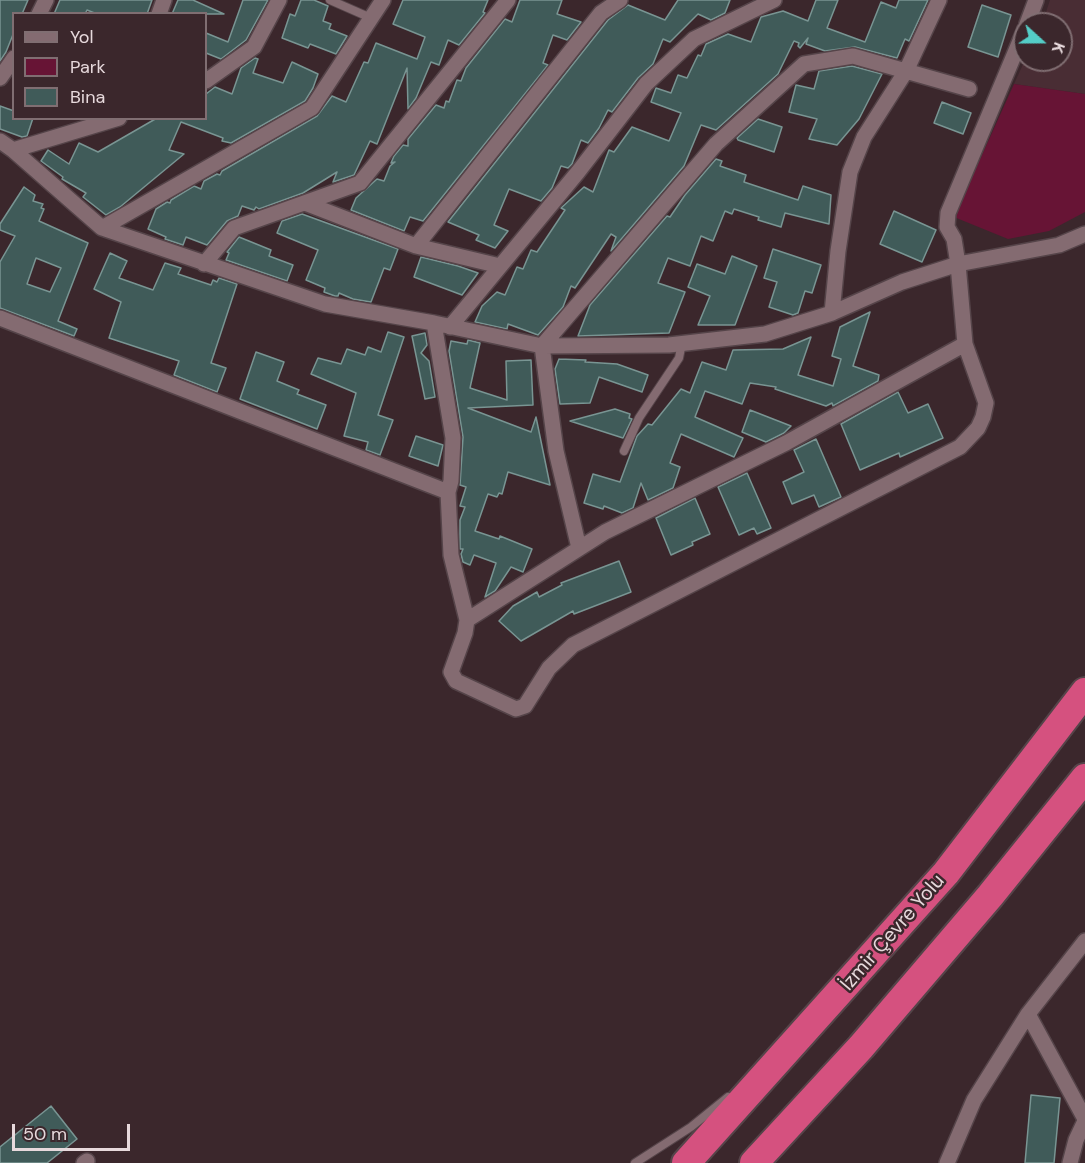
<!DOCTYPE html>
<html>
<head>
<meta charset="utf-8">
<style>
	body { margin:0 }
	#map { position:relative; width:1085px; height:1163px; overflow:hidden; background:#3b272c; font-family:"DM Sans",sans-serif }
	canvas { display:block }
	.legend { position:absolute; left:12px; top:12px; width:195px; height:108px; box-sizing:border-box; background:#3b272c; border:2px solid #806e72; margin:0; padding:8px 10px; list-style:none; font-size:18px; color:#e7d9dc }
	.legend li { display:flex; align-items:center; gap:12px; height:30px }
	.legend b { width:30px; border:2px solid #806e72 }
	.north { position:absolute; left:1013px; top:12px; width:60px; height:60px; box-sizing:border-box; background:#3b272c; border:2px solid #806e72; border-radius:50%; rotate:111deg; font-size:16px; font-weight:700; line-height:24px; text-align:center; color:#e7d9dc }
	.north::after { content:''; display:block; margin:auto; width:21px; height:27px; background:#54cdc7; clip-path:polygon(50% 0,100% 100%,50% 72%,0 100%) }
	.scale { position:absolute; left:12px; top:1124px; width:118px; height:27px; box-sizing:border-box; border:3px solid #e7d9dc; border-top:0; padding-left:8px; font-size:18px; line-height:21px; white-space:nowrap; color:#e7d9dc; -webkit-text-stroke:4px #3b272c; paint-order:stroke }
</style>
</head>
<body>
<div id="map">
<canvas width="1085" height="1163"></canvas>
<ul class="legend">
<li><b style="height:8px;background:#846b71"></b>Yol</li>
<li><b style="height:16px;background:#671435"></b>Park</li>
<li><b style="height:16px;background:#405b59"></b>Bina</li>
</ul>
<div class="north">K</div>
<div class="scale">50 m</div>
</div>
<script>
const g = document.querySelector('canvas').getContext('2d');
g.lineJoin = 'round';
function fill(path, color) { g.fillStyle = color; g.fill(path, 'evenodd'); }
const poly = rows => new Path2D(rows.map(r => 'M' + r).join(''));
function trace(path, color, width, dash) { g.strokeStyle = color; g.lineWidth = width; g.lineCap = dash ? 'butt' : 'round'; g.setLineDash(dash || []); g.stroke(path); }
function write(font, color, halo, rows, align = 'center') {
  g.font = font + ' "DM Sans",sans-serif'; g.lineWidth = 5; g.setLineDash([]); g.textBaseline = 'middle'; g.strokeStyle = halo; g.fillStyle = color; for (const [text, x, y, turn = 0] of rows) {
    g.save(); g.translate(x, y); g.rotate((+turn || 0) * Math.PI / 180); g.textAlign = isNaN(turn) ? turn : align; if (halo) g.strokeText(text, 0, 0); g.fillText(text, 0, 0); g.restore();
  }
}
const built = poly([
	[1050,0,1085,0,1085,94,1014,84,1025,60,1061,60,1061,24,1042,24]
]);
const green = poly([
	[1014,84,1085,94,1085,212,1049,231,1008,239,954,217]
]);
const building = poly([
	[0,0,28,0,22,14,14,14,14,32,6,52,0,61,0,0],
	[60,0,152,0,147,14,97,14,87,10,85,14,54,14,60,0],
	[178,0,193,0,224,14,172,14,178,0],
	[243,0,268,0,246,40,221,59,206,53,206,33,228,42,243,0],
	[301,0,314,0,328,6,323,21,331,24,329,29,347,36,336,54,310,44,308,48,282,38,290,14,295,16,301,0],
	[403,0,488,0,483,12,485,13,459,45,448,40,439,65,431,62,416,98,408,109,407,68,377,144,370,141,354,175,333,182,337,172,303,193,259,209,256,207,254,210,242,206,238,216,227,221,207,245,186,237,183,245,165,239,166,237,148,229,156,209,167,202,170,203,171,200,194,186,201,189,204,181,217,174,220,175,222,171,317,116,332,96,346,102,364,62,368,63,376,43,417,59,425,37,393,24,403,0],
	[520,0,562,0,557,14,581,22,567,40,553,35,543,63,548,65,423,221,410,217,404,231,351,210,356,198,377,179,384,181,390,166,395,162,391,163,394,156,403,145,408,146,408,139,436,105,444,108,446,101,449,102,457,80,461,81,466,68,505,19,512,22,520,0],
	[678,0,730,0,725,13,711,20,698,14,670,42,663,39,653,64,638,78,612,112,608,110,599,128,588,143,581,140,572,164,568,168,561,166,552,188,541,201,509,189,494,225,508,231,495,248,476,240,479,235,448,222,608,20,628,5,665,20,678,0],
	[816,0,838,0,827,28,865,42,881,2,896,8,899,0,928,0,909,41,905,39,897,58,855,47,825,51,806,44,808,38,800,48,798,46,799,43,794,41,778,74,716,130,701,125,684,166,611,251,616,237,611,234,575,288,571,286,563,307,538,335,508,324,507,329,475,322,482,306,497,292,505,295,517,267,523,269,531,250,537,252,565,210,561,208,584,187,593,192,609,150,614,152,632,127,669,141,681,113,651,102,656,88,671,93,678,75,687,78,698,55,701,56,706,44,728,34,751,42,761,17,783,11,808,21,816,0],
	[982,5,1011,15,998,57,968,47,982,5],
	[255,58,258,59,253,73,283,83,292,62,318,74,313,88,305,101,231,143,222,141,223,138,181,122,169,150,184,154,120,207,106,215,83,197,86,193,62,179,63,177,41,161,48,150,69,164,79,143,98,152,157,118,206,118,206,94,215,87,232,94,241,68,255,58],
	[852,66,882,74,859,119,837,145,809,139,817,119,789,112,796,85,814,89,819,71,852,66],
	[942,102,971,113,963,134,934,123,942,102],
	[0,106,14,111,14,118,33,118,27,136,22,137,0,129,0,106],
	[758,119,782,127,774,152,738,140,737,138,758,119],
	[716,159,722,161,720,166,746,175,744,182,798,200,803,186,831,195,829,224,785,213,781,227,758,220,759,217,734,209,732,214,725,211,713,241,701,236,690,266,668,258,658,283,685,292,669,333,578,336,590,305,667,216,670,217,685,195,716,159],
	[24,187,35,195,33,201,43,204,41,208,44,209,39,221,88,243,58,321,77,329,74,336,0,308,0,262,15,236,0,230,0,224,24,187],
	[36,258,61,268,50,292,27,284,36,258],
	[894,211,936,230,922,262,880,244,894,211],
	[302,214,398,249,390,270,384,268,371,302,353,299,339,293,338,296,335,296,324,292,325,288,306,280,318,250,277,233,282,221,302,214],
	[239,237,271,250,269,256,293,265,287,281,226,260,229,253,227,252,239,237],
	[773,249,821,265,812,293,805,291,798,313,793,315,769,307,777,282,764,278,773,249],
	[110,253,127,261,119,278,153,290,165,263,181,268,178,274,211,285,213,280,217,282,219,278,237,284,211,363,226,368,217,392,174,375,179,361,109,338,121,302,94,289,110,253],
	[732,256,757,266,735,325,698,325,710,296,688,287,697,264,725,274,732,256],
	[421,257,458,266,478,273,462,295,414,277,421,257],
	[870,312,853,366,879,375,878,381,833,406,832,403,826,406,775,389,776,387,750,383,742,404,705,391,695,417,743,438,734,457,681,434,670,463,680,467,673,488,648,500,641,483,633,508,622,513,604,506,603,509,584,503,593,474,620,482,637,436,648,424,652,425,681,389,690,393,702,362,726,370,733,350,783,349,811,337,798,375,833,386,841,359,832,356,840,327,870,312],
	[388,332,404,337,378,415,393,420,380,455,366,450,368,442,344,436,356,393,311,374,318,358,341,364,347,349,365,355,368,347,381,352,388,332],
	[425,333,427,345,421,353,429,361,435,397,425,399,412,336,425,333],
	[468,340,480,343,470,388,507,400,506,361,531,360,533,405,468,408,531,432,536,417,550,485,508,472,502,494,499,493,497,497,488,494,475,531,499,539,500,536,532,549,523,572,511,567,495,591,485,597,496,563,474,555,470,565,463,562,461,554,463,549,460,549,460,520,465,507,460,506,466,487,460,485,463,437,449,351,451,341,467,344,468,340],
	[256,352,284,362,277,381,299,390,297,394,326,405,317,429,240,399,256,352],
	[559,359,586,360,585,362,617,364,648,375,642,392,599,377,590,403,560,404,555,369,559,359],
	[898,392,908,413,928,404,943,438,900,457,899,453,860,470,841,424,898,392],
	[615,409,630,414,629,418,632,419,623,438,570,421,615,409],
	[750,410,791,426,784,433,766,442,742,432,750,410],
	[416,436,443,445,438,466,409,456,416,436],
	[816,439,841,497,819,507,814,495,792,504,783,482,804,472,794,450,816,439],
	[747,473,771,528,757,534,754,528,739,535,718,487,747,473],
	[695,498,710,534,692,542,693,545,671,555,656,518,695,498],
	[619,561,631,592,574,614,573,611,521,641,499,621,513,606,537,592,539,597,562,585,561,583,619,561],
	[1031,1095,1060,1098,1054,1163,1025,1163,1031,1095],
	[51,1106,77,1139,47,1163,0,1163,0,1147,51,1106]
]);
const service = poly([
	[330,0,371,18],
	[624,451,639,418,679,358,682,343],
	[635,1163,691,1127,728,1097]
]);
const minor = poly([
	[39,14,46,0],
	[159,14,164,0],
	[1027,24,1036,0],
	[0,78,14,58],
	[206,81,254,47,279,0],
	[0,141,13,150,102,228,325,304,434,323,542,346,669,345,765,334,832,313,838,251,850,172,864,137,906,71,939,0],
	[13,150,119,118],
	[305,203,416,246,500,266],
	[102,228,312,108,383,0],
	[416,246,601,13,620,0],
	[204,264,234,228,360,183,508,0],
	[832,313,902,282,958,264,1059,245,1085,234],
	[0,318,448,492],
	[434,323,453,438,451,481,448,492,451,555,467,620,465,633,451,672,456,681,516,709,525,706,549,668,573,645,960,447,978,428,983,417,986,403,965,344,958,264,954,239,947,227,948,213,1025,29],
	[450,327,578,172,646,84,694,39,774,0],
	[579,548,556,451,542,346,716,144,804,64,853,56,969,89],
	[467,620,605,532,786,443,965,344],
	[1028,1014,1085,1119],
	[84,1163,87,1161],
	[947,1163,974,1100,1028,1014,1085,941],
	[1070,1163,1076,1140,1085,1121]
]);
const motorway = poly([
	[686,1163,946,873,1085,692],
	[754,1163,861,1047,990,896,1085,778]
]);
const streetNames = [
	["İzmir Çevre Yolu",893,933,-49]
];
fill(built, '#492d34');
fill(green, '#671435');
fill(building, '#405b59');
trace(building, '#799593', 1.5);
trace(service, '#554449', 10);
trace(minor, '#554449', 18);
trace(motorway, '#554449', 32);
trace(service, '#846b71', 8);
trace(minor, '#846b71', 15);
trace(motorway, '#d5517f', 28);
write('20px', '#e7d9dc', '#3b272c', streetNames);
</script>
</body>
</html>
